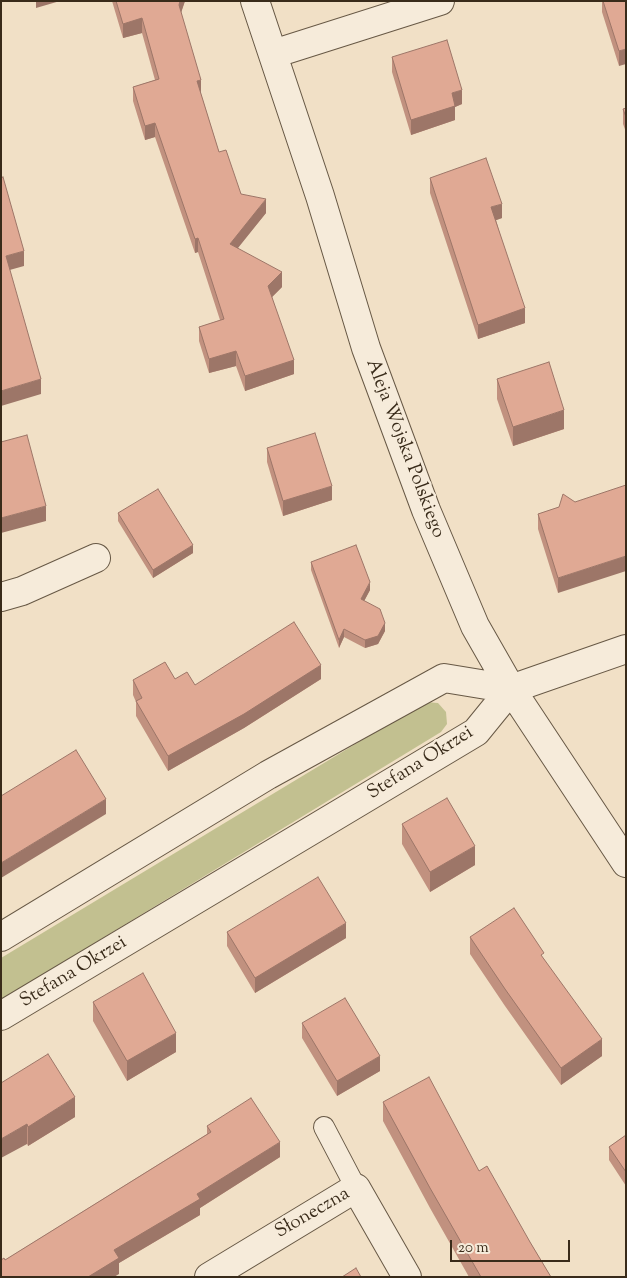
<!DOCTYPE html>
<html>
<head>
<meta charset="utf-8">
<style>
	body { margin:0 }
	#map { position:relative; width:627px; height:1278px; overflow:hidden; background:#f1e0c6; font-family:"Sorts Mill Goudy",serif }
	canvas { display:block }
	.frame { position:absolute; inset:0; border:2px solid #392b1a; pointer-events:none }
	.scale { position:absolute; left:450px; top:1240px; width:120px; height:22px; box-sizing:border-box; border:2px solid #392b1a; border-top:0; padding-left:6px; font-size:15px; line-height:18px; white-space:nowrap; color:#392b1a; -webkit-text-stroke:4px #f6ebda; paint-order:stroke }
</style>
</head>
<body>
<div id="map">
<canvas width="627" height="1278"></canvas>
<div class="frame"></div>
<div class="scale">20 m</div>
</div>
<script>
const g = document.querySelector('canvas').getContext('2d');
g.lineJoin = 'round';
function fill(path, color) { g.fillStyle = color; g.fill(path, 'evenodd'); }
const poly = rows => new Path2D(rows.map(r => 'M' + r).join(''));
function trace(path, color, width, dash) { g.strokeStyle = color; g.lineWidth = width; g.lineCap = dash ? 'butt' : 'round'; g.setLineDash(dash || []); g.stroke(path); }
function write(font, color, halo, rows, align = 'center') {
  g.font = font + ' "Sorts Mill Goudy",serif'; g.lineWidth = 4.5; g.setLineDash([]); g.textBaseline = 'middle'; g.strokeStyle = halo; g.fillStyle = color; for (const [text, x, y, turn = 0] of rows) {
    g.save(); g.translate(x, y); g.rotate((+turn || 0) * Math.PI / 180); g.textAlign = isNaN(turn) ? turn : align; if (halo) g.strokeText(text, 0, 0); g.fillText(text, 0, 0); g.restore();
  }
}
const green = poly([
	[425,702,438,703,446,712,447,724,441,732,1,1000,1,958]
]);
const lane = poly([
	[324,1127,356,1188]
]);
const street = poly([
	[255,1,320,196,366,348,426,510,475,626,511,689,626,863],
	[273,54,440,1],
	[1,597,22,591,96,558],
	[1,937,268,775,444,678,511,689,626,649],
	[1,1016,476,732,511,689],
	[209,1277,356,1188,407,1277]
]);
const wall = poly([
	[112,1,185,1,181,12,201,94,219,152,241,194,266,213,237,248,282,287,272,297,294,374,245,391,236,366,209,373,199,341,199,327,220,320,198,252,195,253,155,137,145,140,133,101,133,87,155,80,142,33,123,38],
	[602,1,626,1,619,66,602,12],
	[392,57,462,104,455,107,455,120,411,135,392,72],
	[626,108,626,132,623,124,623,109],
	[430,178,502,218,496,220,525,323,478,339,430,193],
	[497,379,564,429,513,446,497,399],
	[267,448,332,500,283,516,267,462],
	[559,507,558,593,538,529,538,514],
	[118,513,193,553,153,578,118,521],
	[311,562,370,590,364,601,385,631,378,644,365,648,344,637,339,648,311,570],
	[175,679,195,685,321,679,244,728,168,771,136,716,136,702,133,695,133,680],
	[402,824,475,865,430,892,402,844],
	[227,932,346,938,255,993,227,946],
	[470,937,544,959,602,1056,561,1085,505,1006,470,954],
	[93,1002,176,1052,127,1081,93,1021],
	[302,1023,380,1071,337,1096,302,1038],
	[1,1083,75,1117,28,1146],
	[383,1102,479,1171,530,1242,551,1277,469,1277,430,1208,383,1121],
	[207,1126,280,1157,200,1208,200,1215,119,1263,119,1274,5,1260,207,1134],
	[626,1135,626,1186,609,1160,609,1147]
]);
const shadedWall = poly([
	[36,1,60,1,36,8],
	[180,1,185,1,179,19,179,5],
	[142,18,142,33,123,38,123,24],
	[626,49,626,64,619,66,619,51],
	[201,80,201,94,197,95,197,81],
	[462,90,462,104,455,107,455,120,411,135,411,120,452,93],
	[155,123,155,137,145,140,145,126],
	[266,199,266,213,230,258,230,244],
	[502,204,502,218,491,222,491,207],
	[198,238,198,252,195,253,195,239],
	[24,251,24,266,6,271,6,256],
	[282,272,282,287,268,301,268,286],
	[525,308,525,323,478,339,478,325],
	[236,351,236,366,209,373,209,359],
	[294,360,294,374,245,391,245,376],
	[41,379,41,394,1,406,1,391],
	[564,410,564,429,513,446,513,427],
	[332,486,332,500,283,516,283,501],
	[46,506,46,521,1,533,1,518],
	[193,545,193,553,153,578,153,570],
	[626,556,626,571,558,593,558,578],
	[370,582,370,590,361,607,361,599],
	[385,623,385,631,378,644,365,648,365,640],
	[344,629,344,637,339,648,339,640],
	[321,665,321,679,244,728,168,771,168,756],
	[106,799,106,814,1,878,1,863],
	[475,846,475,865,430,892,430,872],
	[346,923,346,938,255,993,255,978],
	[176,1033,176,1052,127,1081,127,1061],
	[602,1039,602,1056,561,1085,561,1068],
	[380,1056,380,1071,337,1096,337,1081],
	[75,1097,75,1117,28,1146,28,1127],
	[27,1124,27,1144,1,1158,1,1139],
	[280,1142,280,1157,200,1208,200,1215,119,1263,119,1274,114,1277,88,1277,114,1250,197,1194]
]);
const building = poly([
	[116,1,180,1,179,5,201,80,197,81,219,152,226,150,241,194,266,199,230,244,282,272,268,286,294,360,245,376,236,351,209,359,199,327,224,319,198,238,195,239,155,123,145,126,133,87,159,79,142,18,123,24,116,1],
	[603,1,626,1,626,49,619,51,603,1],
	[447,40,462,90,452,93,455,106,411,120,392,57,447,40],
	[626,108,626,117,623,109,626,108],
	[486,158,502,204,491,207,525,308,478,325,430,178,486,158],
	[3,177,24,251,6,256,41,379,1,391,1,178,3,177],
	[549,362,564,410,513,427,497,379,549,362],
	[315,433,332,486,283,501,267,448,315,433],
	[27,435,46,506,1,518,1,442,27,435],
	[626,485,626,556,558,578,538,514,559,507,563,494,575,502,626,485],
	[158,489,193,545,153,570,118,513,158,489],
	[356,545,370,582,361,599,380,609,385,623,378,636,365,640,344,629,339,640,311,562,356,545],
	[294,622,321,665,244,714,168,756,136,701,142,698,133,680,165,662,175,679,187,672,195,685,294,622],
	[76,750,106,799,1,863,1,796,76,750],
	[447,798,475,846,430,872,402,824,447,798],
	[318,877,346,923,255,978,227,932,318,877],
	[514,908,544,953,541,955,602,1039,561,1068,505,989,470,937,514,908],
	[143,973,176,1033,127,1061,93,1002,143,973],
	[345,998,380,1056,337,1081,302,1023,345,998],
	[48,1054,75,1097,28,1127,27,1124,1,1139,1,1083,48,1054],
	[429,1077,479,1171,487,1166,530,1242,551,1277,481,1277,430,1188,383,1102,429,1077],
	[251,1098,280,1142,197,1194,200,1199,114,1250,119,1258,88,1277,1,1277,1,1260,4,1258,5,1260,211,1132,207,1126,251,1098],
	[626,1135,626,1172,609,1147,626,1135],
	[356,1268,361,1277,342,1277,356,1268]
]);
const streetNames = [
	["Aleja Wojska Polskiego",404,449,69],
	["Stefana Okrzei",421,764,-32],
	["Stefana Okrzei",74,973,-31],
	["Słoneczna",313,1214,-30]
];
fill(green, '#c2c090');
trace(lane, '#675845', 22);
trace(street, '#675845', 30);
trace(lane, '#f6ebda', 20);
trace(street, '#f6ebda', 28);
fill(wall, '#c1917f');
fill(shadedWall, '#9d7668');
fill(building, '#e0a994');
trace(building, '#9d7668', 1);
write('19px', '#392b1a', '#f6ebda', streetNames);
</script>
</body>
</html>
